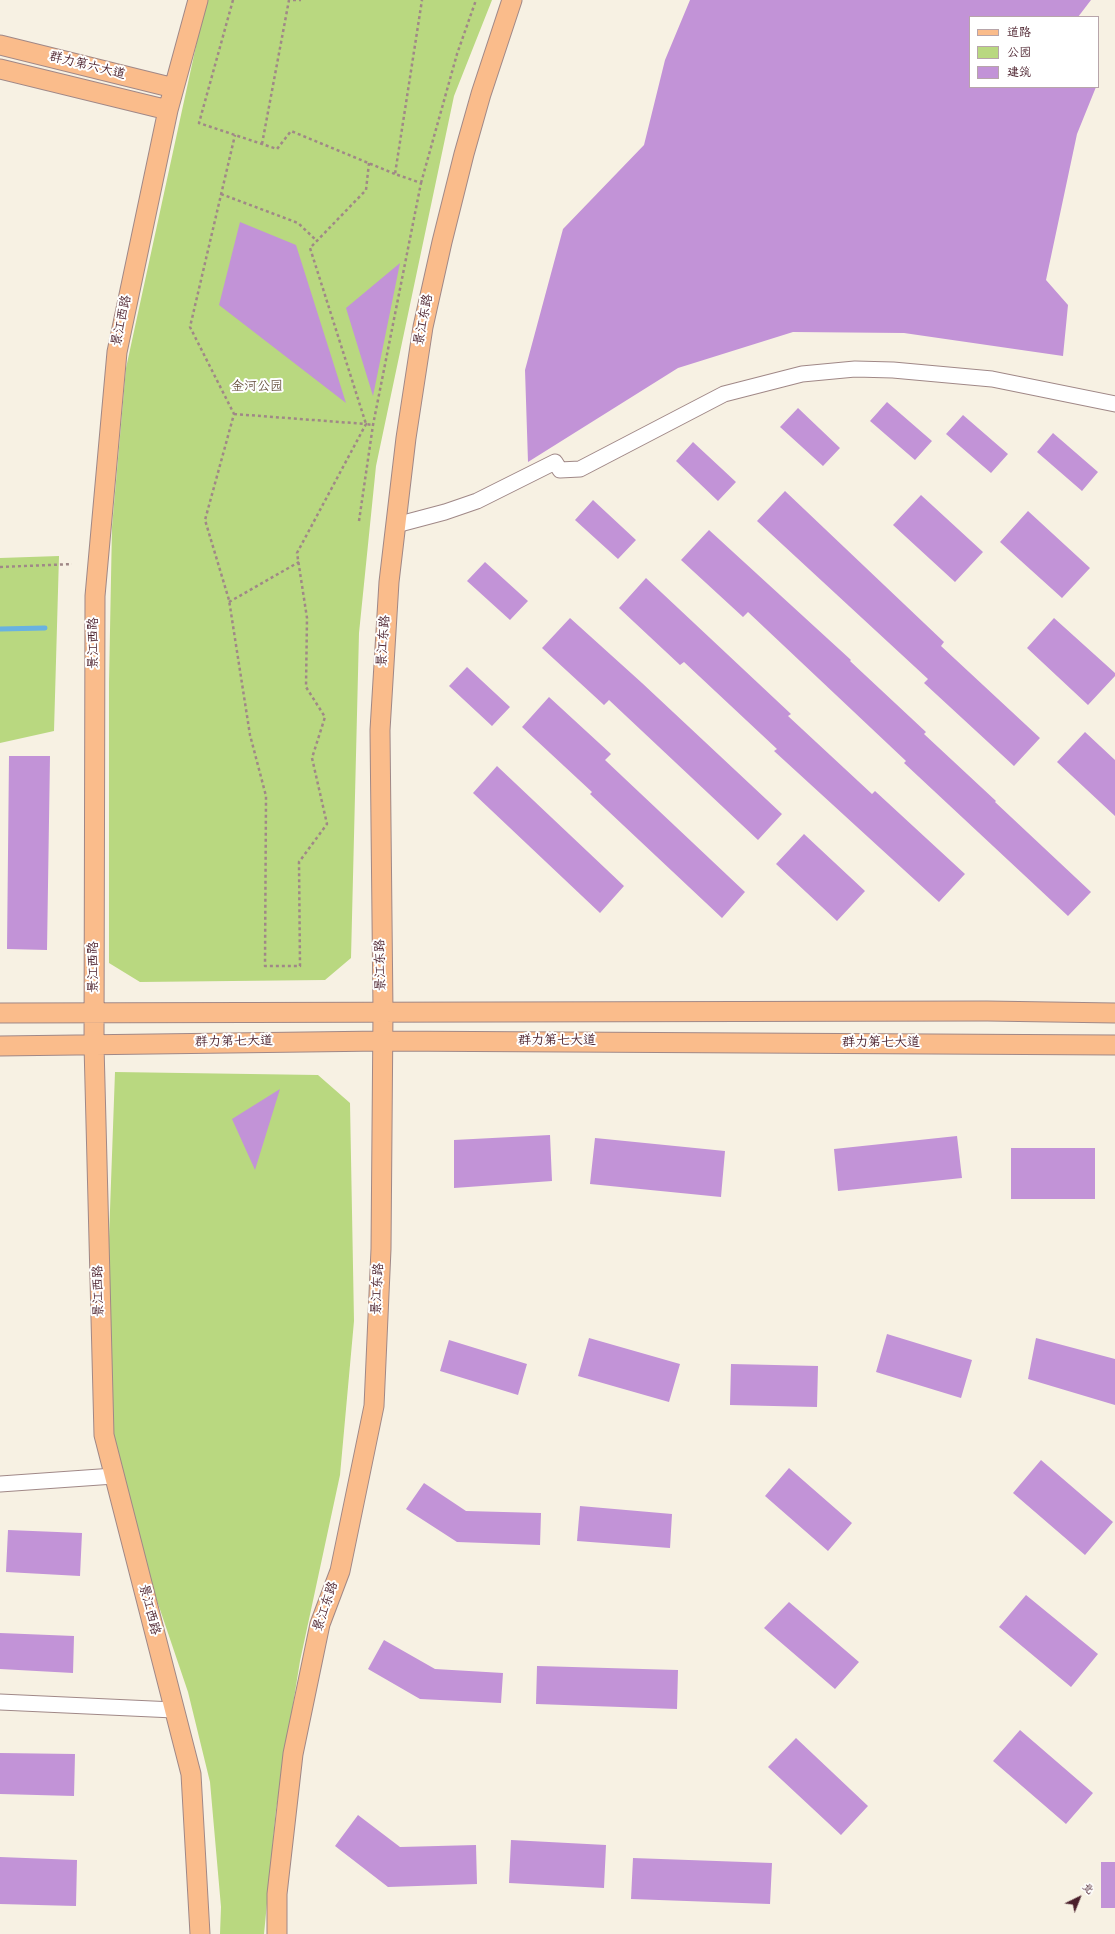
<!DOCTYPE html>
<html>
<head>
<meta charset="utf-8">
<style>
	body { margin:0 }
	#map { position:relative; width:1115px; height:1934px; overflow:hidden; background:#f7f1e3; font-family:"Gochi Hand","LXGW WenKai TC",sans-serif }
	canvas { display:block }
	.legend { position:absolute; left:969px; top:16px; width:130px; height:72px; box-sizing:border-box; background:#fff; border:1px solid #b7a5aa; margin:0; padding:5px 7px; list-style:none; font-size:12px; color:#4a1f2b }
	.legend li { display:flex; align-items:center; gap:8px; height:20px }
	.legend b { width:20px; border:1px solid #b7a5aa }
	.north { position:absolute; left:1059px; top:1878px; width:40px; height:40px; -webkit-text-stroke:3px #fff; paint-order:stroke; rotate:43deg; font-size:11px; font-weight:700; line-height:16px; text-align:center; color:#4a1f2b }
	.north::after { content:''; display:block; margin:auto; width:14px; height:18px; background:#4a1f2b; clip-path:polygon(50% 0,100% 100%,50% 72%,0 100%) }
</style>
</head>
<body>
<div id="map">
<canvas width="1115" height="1934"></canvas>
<ul class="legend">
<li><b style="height:5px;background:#fabc8b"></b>道路</li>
<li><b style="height:11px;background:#b9d880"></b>公园</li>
<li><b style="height:11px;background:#c293d7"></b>建筑</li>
</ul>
<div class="north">北</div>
</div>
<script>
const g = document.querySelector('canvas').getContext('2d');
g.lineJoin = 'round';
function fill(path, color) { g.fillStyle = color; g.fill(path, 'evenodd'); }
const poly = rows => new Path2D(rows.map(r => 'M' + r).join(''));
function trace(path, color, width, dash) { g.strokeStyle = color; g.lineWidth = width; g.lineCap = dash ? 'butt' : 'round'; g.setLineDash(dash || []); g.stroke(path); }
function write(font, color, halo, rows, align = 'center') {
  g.font = font + ' "Gochi Hand","LXGW WenKai TC",sans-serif'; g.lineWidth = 4; g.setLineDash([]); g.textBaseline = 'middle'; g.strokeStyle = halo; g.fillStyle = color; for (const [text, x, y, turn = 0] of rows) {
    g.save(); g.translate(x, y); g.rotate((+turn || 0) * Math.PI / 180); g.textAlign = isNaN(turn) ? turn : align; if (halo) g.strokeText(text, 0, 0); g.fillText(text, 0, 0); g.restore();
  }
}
const green = poly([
	[206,0,492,0,454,96,376,466,359,633,351,958,325,980,140,982,109,963,109,682,112,527,126,368],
	[59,556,54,731,0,743,0,558],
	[115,1072,318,1075,350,1103,354,1321,340,1475,300,1661,276,1810,264,1934,220,1934,221,1907,210,1782,188,1692,151,1583,113,1439,105,1348]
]);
const stream = poly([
	[0,629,45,628]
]);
const building = poly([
	[690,0,1091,0,1078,17,970,17,970,87,1096,87,1077,134,1046,280,1068,305,1063,356,904,333,793,332,678,368,528,462,525,370,563,229,644,145,665,60],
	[240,222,296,245,346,403,219,305],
	[400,263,373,396,346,308],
	[887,402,932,441,915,460,870,421],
	[798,408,840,448,823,466,780,427],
	[963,415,1008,454,991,473,946,434],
	[1053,433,1098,472,1082,491,1037,452],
	[693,442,736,482,718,501,676,461],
	[785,491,944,642,941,646,1040,738,1014,766,924,683,928,679,757,521],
	[921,495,983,552,955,582,893,525],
	[593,500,636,540,618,559,575,520],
	[1028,511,1090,568,1062,598,1000,542],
	[709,530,851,660,850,661,926,732,924,734,996,801,995,802,1091,892,1068,916,904,763,906,761,748,612,743,617,681,560],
	[485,562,528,601,510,620,467,581],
	[646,578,791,714,788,716,872,794,875,791,965,874,939,902,774,751,777,749,684,662,680,665,619,608],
	[570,618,642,683,782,814,758,840,609,700,604,705,542,648],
	[1054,618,1115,673,1115,676,1088,705,1027,648],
	[467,667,510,707,492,726,449,686],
	[549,697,611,754,605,760,745,892,722,918,590,794,592,792,522,727],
	[1085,732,1115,760,1115,816,1057,762],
	[9,756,50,756,47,950,7,949],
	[497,766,624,886,600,913,473,793],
	[804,834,865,891,837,921,776,864],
	[280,1089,255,1170,232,1119],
	[550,1135,552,1181,454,1188,454,1140],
	[957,1136,962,1178,838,1191,834,1149],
	[595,1138,725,1151,721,1197,590,1184],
	[1011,1148,1095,1148,1095,1199,1011,1199],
	[887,1334,972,1360,961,1398,876,1372],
	[589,1338,680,1364,669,1402,578,1376],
	[1036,1338,1115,1359,1115,1405,1028,1379],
	[449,1340,527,1364,518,1395,440,1371],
	[731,1364,818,1366,817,1407,730,1405],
	[1041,1460,1113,1522,1085,1555,1013,1493],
	[789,1468,852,1523,828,1551,765,1496],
	[424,1483,466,1511,541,1513,540,1545,457,1542,406,1509],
	[580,1506,672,1514,670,1548,577,1541],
	[8,1530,82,1533,80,1576,6,1572],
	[1026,1595,1098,1654,1071,1687,999,1627],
	[789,1602,859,1662,835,1689,764,1628],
	[0,1633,74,1636,73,1673,0,1669],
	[384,1640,435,1669,503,1673,501,1703,420,1699,368,1669],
	[537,1666,678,1670,677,1709,536,1704],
	[1020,1730,1093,1793,1066,1824,993,1761],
	[796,1738,868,1806,841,1835,768,1767],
	[0,1753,75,1754,74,1796,0,1794],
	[358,1815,400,1847,476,1845,477,1884,388,1887,335,1846],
	[511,1840,606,1845,604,1888,509,1883],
	[0,1857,77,1860,76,1906,0,1904],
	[633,1858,772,1863,770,1904,631,1899],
	[1101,1862,1115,1862,1115,1908,1101,1908]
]);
const path = poly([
	[233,0,199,123,277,149,291,131,395,174],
	[293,0,301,0],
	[262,144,289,0],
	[369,163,366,190,310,248,366,424,373,425],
	[421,183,457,54,476,0],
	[221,194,298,223,317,241],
	[234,414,366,424,297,553,307,618,306,687,325,717,312,758,327,824,299,862,300,966,265,966,266,796,250,735,229,600,205,520,234,414,190,327,235,135],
	[359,521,373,425,421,183,395,174,422,0],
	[0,567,72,564],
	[229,602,299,562]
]);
const minor = poly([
	[396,525,445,512,477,501,555,462,560,470,580,469,724,394,802,374,855,369,893,370,992,379,1115,404],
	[0,1484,114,1476],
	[0,1702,174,1710]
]);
const major = poly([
	[198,0,168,110,117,352,95,596,94,1045,104,1435,191,1774,200,1934],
	[0,45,174,88],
	[0,69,168,110],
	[0,1013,987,1011,1115,1013],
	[0,1046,382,1041,1115,1045],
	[277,1934,277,1894,293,1754,320,1624,340,1571,374,1406,381,1249,383,1012,380,730,389,582,406,438,423,327,442,242,464,154,481,94,512,0]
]);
const streetNames = [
	["群力第六大道",87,67,14],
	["景江东路",425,320,-79],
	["景江西路",123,321,-78],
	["景江东路",385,641,-86],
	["景江西路",95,643,-90],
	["景江东路",382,965,-91],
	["景江西路",95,967,-90],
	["群力第七大道",557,1042],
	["群力第七大道",234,1043,-1],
	["群力第七大道",881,1044],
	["景江东路",379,1289,-87],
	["景江西路",100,1291,-91],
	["景江东路",327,1607,-71],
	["景江西路",148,1610,76]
];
const parkNames = [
	["金河公园",257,388]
];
fill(green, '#b9d880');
trace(stream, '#69b2e1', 5);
fill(building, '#c293d7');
trace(minor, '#a08887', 17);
trace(major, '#a08887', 21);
trace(path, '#a08887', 2.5, [3, 3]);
trace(minor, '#fff', 15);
trace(major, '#fabc8b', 19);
write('13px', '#4a1f2b', '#fff', streetNames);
write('13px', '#6b5644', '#fff', parkNames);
</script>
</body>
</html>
